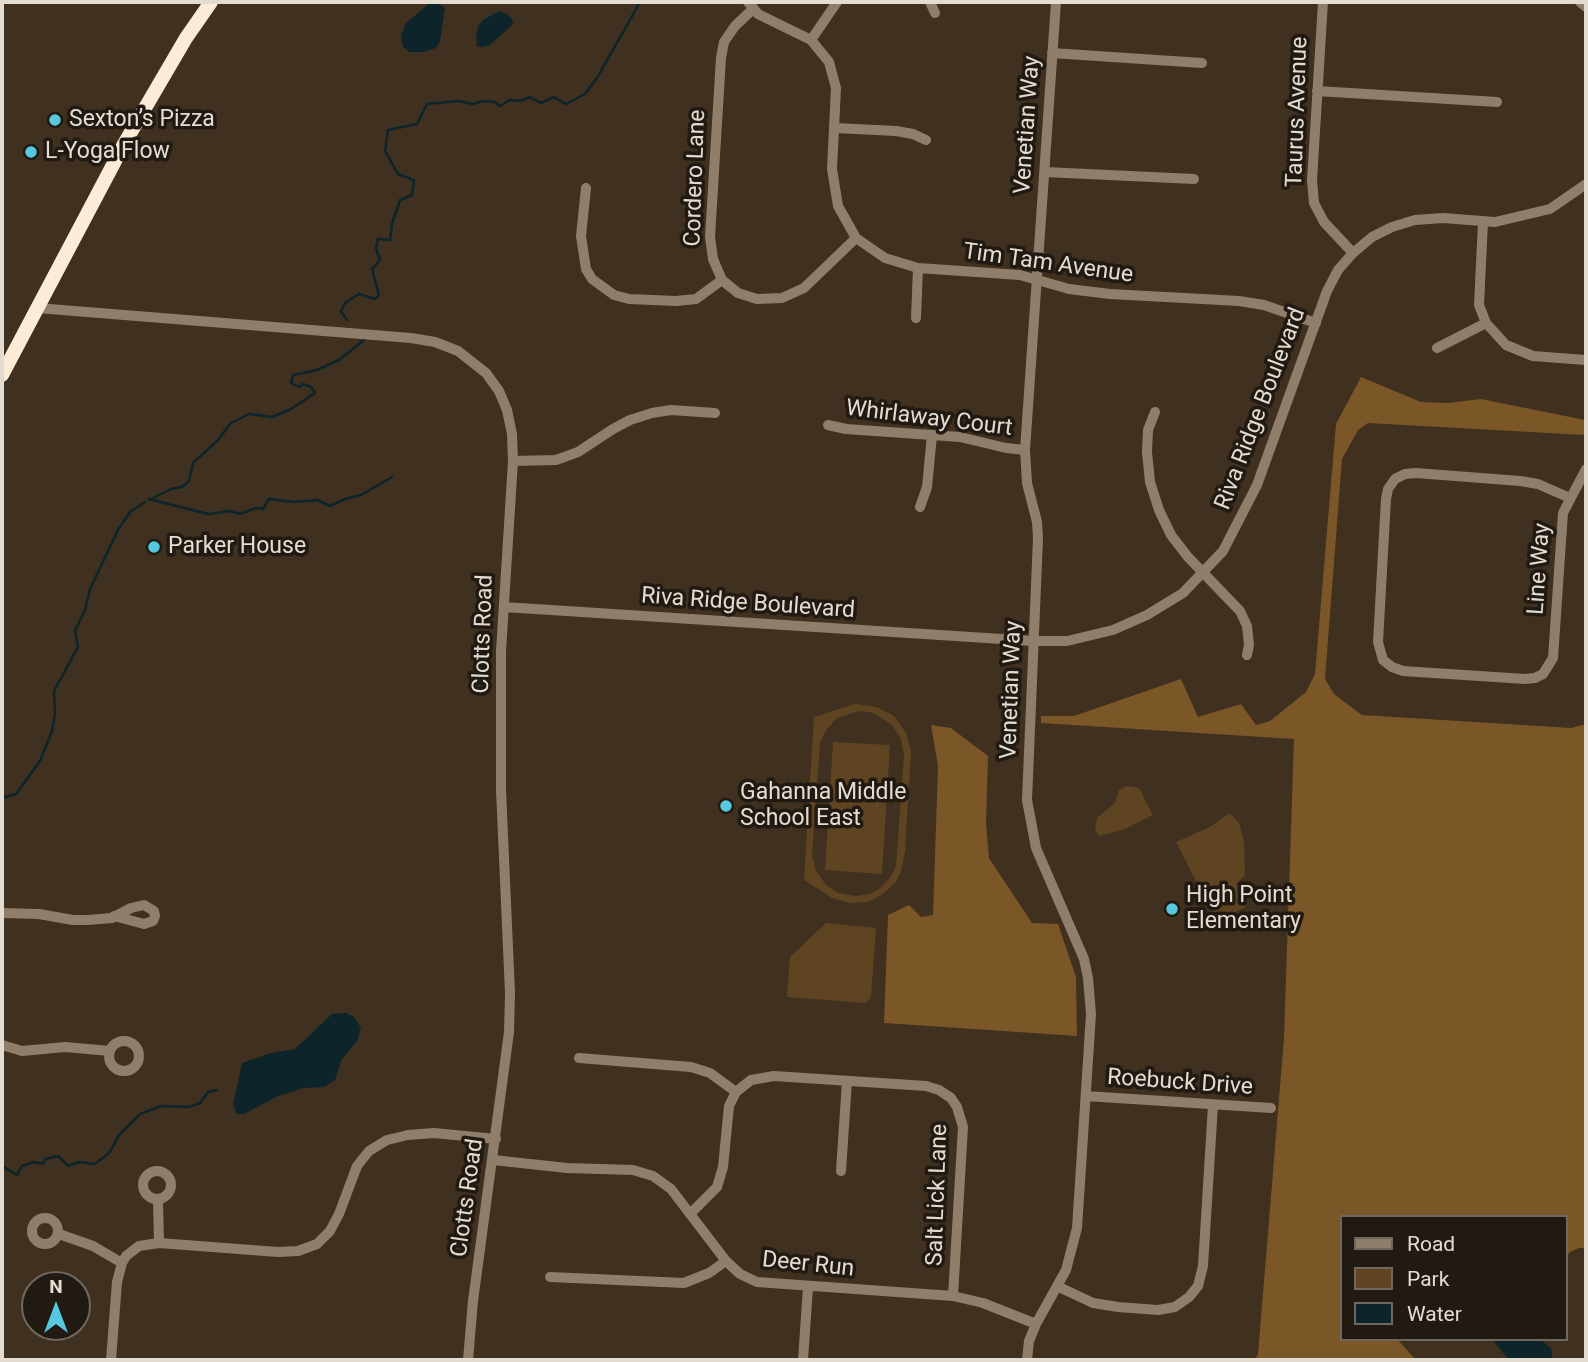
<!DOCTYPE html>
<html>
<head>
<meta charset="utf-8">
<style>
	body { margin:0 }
	#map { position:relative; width:1588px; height:1362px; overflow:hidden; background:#3f301f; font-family:Roboto,sans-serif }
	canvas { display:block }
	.frame { position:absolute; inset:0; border:4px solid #e5dcd1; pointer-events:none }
	.legend { position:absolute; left:1340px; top:1215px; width:228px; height:126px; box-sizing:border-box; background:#201a12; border:2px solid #6f685e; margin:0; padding:9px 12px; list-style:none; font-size:21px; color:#e5dcd1 }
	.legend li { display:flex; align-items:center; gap:14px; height:35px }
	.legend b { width:35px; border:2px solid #6f685e }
	.north { position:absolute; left:21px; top:1271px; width:70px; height:70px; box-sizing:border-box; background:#201a12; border:2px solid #6f685e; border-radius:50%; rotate:0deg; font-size:19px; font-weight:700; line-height:28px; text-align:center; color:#e5dcd1 }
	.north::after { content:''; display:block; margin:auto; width:24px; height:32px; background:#56c9e1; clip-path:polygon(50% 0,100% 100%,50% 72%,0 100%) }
</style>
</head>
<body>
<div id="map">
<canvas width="1588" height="1362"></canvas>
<div class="frame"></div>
<ul class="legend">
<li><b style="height:9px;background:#8f7e6a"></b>Road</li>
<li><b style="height:19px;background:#5f4422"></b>Park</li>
<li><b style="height:19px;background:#0c242a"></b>Water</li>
</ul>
<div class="north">N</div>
</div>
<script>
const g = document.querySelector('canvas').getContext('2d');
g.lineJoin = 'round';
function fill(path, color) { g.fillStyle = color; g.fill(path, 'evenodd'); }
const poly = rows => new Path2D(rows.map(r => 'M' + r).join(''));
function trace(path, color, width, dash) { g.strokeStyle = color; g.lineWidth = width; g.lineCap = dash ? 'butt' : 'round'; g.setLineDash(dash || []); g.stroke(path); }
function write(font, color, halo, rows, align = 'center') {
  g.font = font + ' Roboto,sans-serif'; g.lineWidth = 7; g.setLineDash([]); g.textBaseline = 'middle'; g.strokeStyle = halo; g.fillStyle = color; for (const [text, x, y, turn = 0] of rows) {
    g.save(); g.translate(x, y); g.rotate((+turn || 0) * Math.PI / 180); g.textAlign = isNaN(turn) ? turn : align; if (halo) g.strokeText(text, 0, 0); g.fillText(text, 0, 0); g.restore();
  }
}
const green = poly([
	[855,704,877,707,894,716,906,733,911,752,905,851,901,872,895,883,883,894,868,902,850,903,832,898,804,880,814,717],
	[859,711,874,713,892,725,901,739,904,755,896,866,890,878,879,889,870,894,855,896,838,893,826,885,816,871,812,855,820,743,826,730,837,718],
	[833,742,890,745,882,874,825,870],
	[1127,786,1139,788,1153,815,1125,829,1099,836,1095,828,1097,818,1115,803,1119,790],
	[1230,813,1239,823,1244,841,1245,875,1236,884,1249,893,1243,902,1246,907,1229,915,1227,912,1215,918,1176,842,1208,828],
	[826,923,876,928,871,997,866,1003,787,997,790,957]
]);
const forest = poly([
	[1361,377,1421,402,1448,403,1481,399,1585,420,1585,435,1368,423,1358,430,1342,459,1325,679,1334,694,1362,715,1571,728,1586,724,1586,1248,1579,1248,1570,1252,1565,1260,1565,1217,1341,1217,1341,1339,1397,1339,1416,1360,1255,1360,1258,1354,1284,1038,1294,739,1041,723,1041,716,1074,716,1181,679,1198,717,1241,704,1256,725,1270,721,1306,692,1315,674,1336,424],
	[931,725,951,728,988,756,986,824,989,858,1032,923,1058,924,1076,977,1077,1036,884,1023,888,915,909,905,921,917,933,915,938,766]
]);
const water = poly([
	[438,3,445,8,440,41,436,48,424,52,410,52,403,47,401,35,406,23,429,4],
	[499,11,507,14,512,19,513,24,490,45,482,47,477,46,476,35,478,27,483,20],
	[346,1013,354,1017,361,1028,357,1041,342,1059,335,1080,324,1087,303,1088,276,1097,244,1114,237,1114,233,1105,242,1063,271,1053,295,1049,332,1014],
	[1492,1339,1542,1341,1551,1348,1552,1356,1551,1360,1509,1360]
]);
const stream = poly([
	[347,320,341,311,345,303,359,294,375,299,379,295,372,269,380,260,376,248,378,239,390,240,392,224,400,200,412,195,414,180,398,174,385,151,388,130,417,124,427,104,458,101,473,104,483,101,495,102,500,106,510,100,520,101,530,97,541,103,554,97,566,104,585,94,597,78,640,2],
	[153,498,171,489,182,487,189,481,193,463,217,441,231,423,249,414,272,417,291,409,315,393,311,387,303,384,299,387,291,383,293,375,317,370,339,360,364,340],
	[149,499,208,514,231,511,240,514,256,508,263,509,269,499,294,502,317,500,330,506,345,499,361,495,392,477],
	[2,798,16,794,40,761,52,731,55,714,54,691,78,647,75,631,85,610,90,589,119,528,131,511,145,502],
	[2,1166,17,1175,22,1166,34,1162,43,1164,45,1159,58,1156,68,1166,79,1162,95,1164,110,1152,119,1135,140,1114,161,1106,189,1107,200,1103,208,1092,217,1090]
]);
const minor = poly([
	[748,2,758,14,811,40,829,62,836,88,832,169,838,206,856,238,885,258,918,268,1020,275,1069,289,1110,294,1239,301,1264,305,1316,323],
	[930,2,935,13],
	[1323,2,1312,180,1314,203,1324,222,1353,253],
	[1580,2,1586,7],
	[753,9,735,26,724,42,721,58,710,237,713,259,722,280,738,293,757,299,782,298,804,288,856,238],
	[811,40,837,2],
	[1052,53,1202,63],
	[1317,91,1497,102],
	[835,128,896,131,913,134,926,140],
	[1045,172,1194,179],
	[586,188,581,236,586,269,592,279,614,295,629,299,676,301,696,299,722,280],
	[1483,222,1479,305,1486,323,1506,345,1533,356,1586,360],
	[37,308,411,338,435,342,458,351,486,373,499,391,507,410,512,434,513,461,501,651,501,790,510,993,509,1032,473,1301,468,1360],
	[916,318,918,268],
	[1437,348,1486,323],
	[1155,412,1148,430,1147,452,1150,482,1159,510,1171,535,1188,557,1240,611,1247,626,1249,645,1247,655],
	[828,425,846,429,960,437,1006,448,1025,450],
	[513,461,556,460,578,452,613,429,630,420,652,413,671,410,715,413],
	[1570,498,1538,484,1520,481,1416,473,1405,474,1395,479,1388,489,1386,499,1378,642,1383,660,1392,667,1403,671,1525,679,1535,678,1543,674,1553,658,1563,513,1586,469],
	[920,507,927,487,932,435],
	[504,607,1033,641,1067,641,1113,630,1147,615,1183,593,1223,551,1257,485,1327,291,1338,270,1353,253,1372,237,1392,227,1415,220,1443,218,1495,222,1550,209,1586,184],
	[2,913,39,914,73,920,88,920,112,918,131,908,144,905,154,911,155,916,153,921,144,924,114,916],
	'109 1056a15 15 0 1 1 30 0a15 15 0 1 1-30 0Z',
	[2,1045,22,1051,65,1047,110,1051],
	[579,1058,691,1067,710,1073,736,1092],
	[1086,1096,1271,1108],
	[493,1160,567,1168,633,1170,653,1176,671,1189,726,1261,740,1274,757,1282,953,1296,983,1303,1036,1324],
	'143 1185a14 14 0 1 1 28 0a14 14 0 1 1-28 0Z',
	[841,1171,847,1081],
	[158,1200,159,1243],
	[690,1214,717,1187,723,1167,729,1106,736,1092,751,1080,774,1076,926,1086,939,1090,951,1098,957,1107,963,1127,953,1296],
	'32 1231a13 13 0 1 1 26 0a13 13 0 1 1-26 0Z',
	[59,1234,93,1246,122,1263],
	[550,1277,684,1283,709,1273,726,1261],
	[1059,1287,1093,1303,1118,1307,1158,1310,1175,1307,1189,1297,1198,1286,1203,1266,1213,1105],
	[111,1360,117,1282,122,1263,126,1256,139,1246,159,1243,278,1252,298,1251,317,1244,330,1231,339,1214,357,1166,369,1151,387,1140,408,1135,434,1133,496,1139],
	[803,1360,808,1287],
	[1027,1360,1029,1341,1036,1324,1066,1270,1077,1228,1091,1014,1088,978,1084,959,1036,848,1027,800,1038,538,1037,522,1027,483,1025,450,1056,2]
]);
const highway = poly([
	[2,375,124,144,186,38,211,2]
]);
const markers = [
	[55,120,7,"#56c9e1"],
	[31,152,7,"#56c9e1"],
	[154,547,7,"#56c9e1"],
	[726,806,7,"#56c9e1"],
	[1172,909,7,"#56c9e1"]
];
const streetNames = [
	["Taurus Avenue",1298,112,-88],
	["Venetian Way",1028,125,-86],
	["Cordero Lane",696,178,-88],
	["Tim Tam Avenue",1048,264,8],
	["Riva Ridge Boulevard",1261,409,-69],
	["Whirlaway Court",929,419,7],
	["Line Way",1540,569,-86],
	["Riva Ridge Boulevard",748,604,4],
	["Clotts Road",484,634,-88],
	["Venetian Way",1012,690,-88],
	["Roebuck Drive",1180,1083,4],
	["Salt Lick Lane",938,1195,-88],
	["Clotts Road",468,1198,-82],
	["Deer Run",808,1265,6]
];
const poiNames = [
	["Sexton’s Pizza",69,120],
	["L-Yoga Flow",45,152],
	["Parker House",168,547],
	["Gahanna Middle",740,793],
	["School East",740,819],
	["High Point",1186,896],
	["Elementary",1186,922]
];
fill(green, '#5f4422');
fill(forest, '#7b5627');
fill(water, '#0c242a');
trace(stream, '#0c242a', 2.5);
trace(minor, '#8f7e6a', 10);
trace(highway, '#fcebd7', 14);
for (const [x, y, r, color] of markers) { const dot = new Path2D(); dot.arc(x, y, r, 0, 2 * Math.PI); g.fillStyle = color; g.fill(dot); trace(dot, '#201a12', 2.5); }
write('23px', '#e5dcd1', '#201a12', streetNames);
write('23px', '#e5dcd1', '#201a12', poiNames, 'left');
</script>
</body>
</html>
